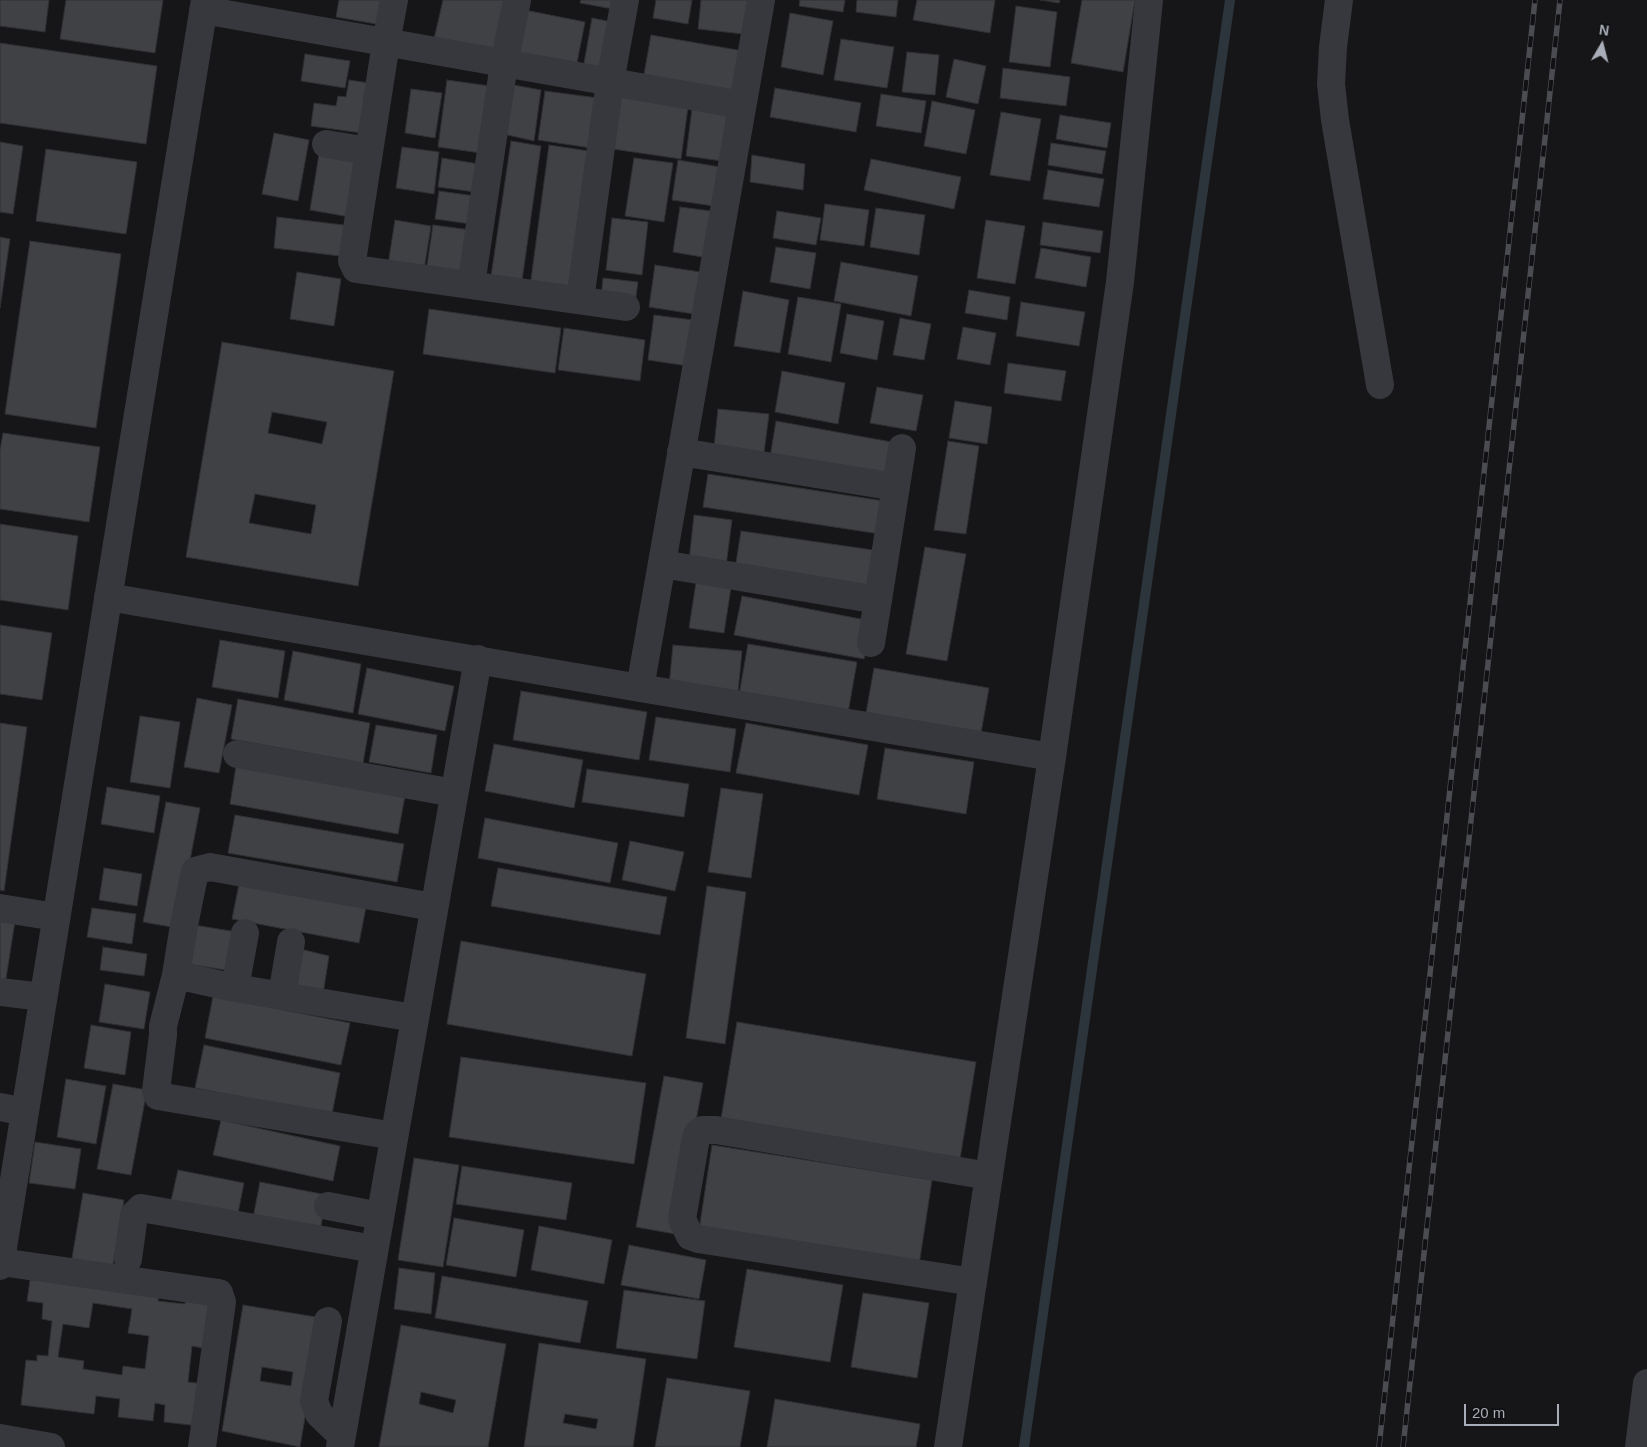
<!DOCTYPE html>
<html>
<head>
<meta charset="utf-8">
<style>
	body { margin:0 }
	#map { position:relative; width:1647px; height:1447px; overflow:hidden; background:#161618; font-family:Helvetica,sans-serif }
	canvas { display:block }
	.north { position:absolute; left:1577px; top:20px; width:50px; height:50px; -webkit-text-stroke:4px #111113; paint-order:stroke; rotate:8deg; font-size:14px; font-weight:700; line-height:20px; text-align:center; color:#a8adb8 }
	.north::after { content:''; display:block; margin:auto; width:18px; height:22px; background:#a8adb8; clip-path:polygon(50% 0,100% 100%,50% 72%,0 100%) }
	.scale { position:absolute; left:1464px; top:1404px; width:95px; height:22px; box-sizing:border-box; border:2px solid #a8adb8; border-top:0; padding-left:6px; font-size:15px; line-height:18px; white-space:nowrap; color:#a8adb8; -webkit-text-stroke:4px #111113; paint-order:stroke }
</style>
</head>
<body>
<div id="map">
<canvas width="1647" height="1447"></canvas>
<div class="north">N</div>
<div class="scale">20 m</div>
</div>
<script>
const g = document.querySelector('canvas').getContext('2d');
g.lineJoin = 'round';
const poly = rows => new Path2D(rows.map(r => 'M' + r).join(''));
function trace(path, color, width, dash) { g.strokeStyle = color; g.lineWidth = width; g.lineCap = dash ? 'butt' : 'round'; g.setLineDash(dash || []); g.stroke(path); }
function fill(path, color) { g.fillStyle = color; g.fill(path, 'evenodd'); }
const stream = poly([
	[1024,1447,1230,0]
]);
const building = poly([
	[0,0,49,0,45,32,0,26,0,0],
	[66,0,163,0,155,53,60,39,66,0],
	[339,0,387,0,382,25,336,17,339,0],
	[443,0,510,0,501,53,434,39,443,0],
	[581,0,614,0,613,9,580,3,581,0],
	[656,0,692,0,688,24,653,18,656,0],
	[701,0,756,0,752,35,698,29,701,0],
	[800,0,845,0,843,12,799,6,800,0],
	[857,0,898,0,896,17,856,12,857,0],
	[917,0,995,0,990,33,913,20,917,0],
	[1040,0,1060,0,1059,3,1040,0],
	[1082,0,1135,0,1123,72,1071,63,1082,0],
	[1016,6,1057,12,1050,67,1009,62,1016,6],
	[525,10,585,22,576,68,516,57,525,10],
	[790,13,833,21,823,75,781,67,790,13],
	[592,18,617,23,606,72,583,69,592,18],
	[651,35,749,52,741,96,643,80,651,35],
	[841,39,894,47,887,88,834,80,841,39],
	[0,43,157,66,146,144,0,123,0,43],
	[907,52,939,55,935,95,902,92,907,52],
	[305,54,350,61,345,88,301,81,305,54],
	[954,59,986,66,978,104,946,97,954,59],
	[1003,68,1070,77,1066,106,1000,98,1003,68],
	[349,80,376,84,369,134,311,126,314,103,336,106,338,96,346,97,349,80],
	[447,80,490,86,481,153,438,147,447,80],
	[508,84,541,90,534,141,499,133,508,84],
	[775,88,861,103,856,132,770,117,775,88],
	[411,89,442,93,435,138,405,133,411,89],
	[545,91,598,98,591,148,538,140,545,91],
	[881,94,926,101,921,133,876,126,881,94],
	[613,96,688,107,681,159,606,148,613,96],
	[932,101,975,110,966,154,924,146,932,101],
	[692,109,727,113,722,161,686,156,692,109],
	[1001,112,1041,119,1030,181,990,175,1001,112],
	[1060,115,1111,123,1107,148,1056,139,1060,115],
	[274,133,309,140,298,201,262,194,274,133],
	[511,141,541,146,521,288,490,283,511,141],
	[0,142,23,146,13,214,0,212,0,142],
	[1051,143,1106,151,1102,174,1048,165,1051,143],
	[549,145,589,151,569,292,530,287,549,145],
	[402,147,439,152,434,194,396,188,402,147],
	[320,148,361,155,350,217,310,210,320,148],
	[46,149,137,162,126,234,36,221,46,149],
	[752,155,805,164,803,190,750,182,752,155],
	[442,158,479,164,475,192,438,187,442,158],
	[634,158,673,163,664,222,625,216,634,158],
	[871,159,961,177,954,209,864,190,871,159],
	[678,160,720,167,714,206,672,200,678,160],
	[1048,170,1104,179,1099,207,1043,199,1048,170],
	[439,191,475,196,471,224,435,219,439,191],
	[825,204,869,210,864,246,820,240,825,204],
	[680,207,711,211,708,258,673,252,680,207],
	[876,208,925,215,919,255,870,247,876,208],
	[777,211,821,218,816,245,773,238,777,211],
	[277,217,352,226,348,257,274,248,277,217],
	[612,218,648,222,642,275,606,270,612,218],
	[395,220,431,226,424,270,388,265,395,220],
	[986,220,1025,226,1015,284,977,278,986,220],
	[1043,222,1103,231,1100,253,1040,245,1043,222],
	[433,225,471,230,464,278,426,272,433,225],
	[0,237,10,239,0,308,0,237],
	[30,241,121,254,96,428,5,414,30,241],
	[776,247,816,253,810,289,770,282,776,247],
	[1041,248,1091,257,1086,287,1035,278,1041,248],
	[841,262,918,276,911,316,834,301,841,262],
	[655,265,700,272,694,314,649,307,655,265],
	[297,272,341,279,334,326,290,319,297,272],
	[603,278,638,282,635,303,601,299,603,278],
	[969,290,1010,297,1007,320,965,313,969,290],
	[743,291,789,300,780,353,734,346,743,291],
	[798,297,841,304,831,362,788,354,798,297],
	[1021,302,1085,312,1079,346,1016,336,1021,302],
	[429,309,561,328,555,373,423,354,429,309],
	[847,314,884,321,877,360,840,353,847,314],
	[654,315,701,321,695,367,648,360,654,315],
	[900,318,931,324,924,360,893,355,900,318],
	[963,327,996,333,990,365,957,359,963,327],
	[564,328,645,340,640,381,558,370,564,328],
	[222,342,394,371,358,586,186,557,222,342],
	[272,412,327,422,322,444,268,433,272,412],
	[255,494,316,505,311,534,249,523,255,494],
	[1008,363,1066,371,1061,401,1004,393,1008,363],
	[782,371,845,383,838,424,775,412,782,371],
	[877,387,923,395,916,431,870,423,877,387],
	[955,401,992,407,987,444,949,438,955,401],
	[718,409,769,414,764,453,714,447,718,409],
	[776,421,897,443,893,478,770,457,776,421],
	[3,433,100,447,89,522,0,509,0,450,3,433],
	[948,441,979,446,966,534,934,530,948,441],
	[708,474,884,501,880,534,703,507,708,474],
	[694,515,732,520,726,566,689,561,694,515],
	[0,524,78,536,68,610,0,600,0,524],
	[741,531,880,551,874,590,735,569,741,531],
	[925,547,966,554,947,661,906,654,925,547],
	[697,576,732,581,724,633,689,628,697,576],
	[742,596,871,621,864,659,734,635,742,596],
	[0,625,52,633,42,700,0,694,0,625],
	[220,640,285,651,278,698,212,687,220,640],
	[748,644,857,662,848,713,739,695,748,644],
	[673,645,742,651,738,692,669,686,673,645],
	[293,651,361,664,353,713,284,700,293,651],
	[367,668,454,686,445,731,358,714,367,668],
	[874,668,989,688,981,733,866,713,874,668],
	[521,691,647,712,639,760,513,740,521,691],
	[197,698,232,705,219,773,184,767,197,698],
	[238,699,370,723,363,763,231,739,238,699],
	[140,716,180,722,170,788,130,782,140,716],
	[656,717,736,729,730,772,649,760,656,717],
	[0,723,27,727,4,891,0,890,0,723],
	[746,723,868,745,859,795,736,773,746,723],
	[376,725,437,735,431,773,369,762,376,725],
	[494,744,583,760,574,808,485,791,494,744],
	[885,748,974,762,966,814,877,799,885,748],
	[236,766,405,796,398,834,230,804,236,766],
	[587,769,689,784,684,817,582,802,587,769],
	[107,787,160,796,154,833,101,824,107,787],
	[721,788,763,794,751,878,708,872,721,788],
	[166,802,200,808,177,928,143,922,166,802],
	[235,815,404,844,397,882,228,853,235,815],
	[485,818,618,843,610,883,478,858,485,818],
	[630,841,684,852,675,891,622,880,630,841],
	[104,868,142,874,137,906,99,900,104,868],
	[498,868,667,897,660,935,491,906,498,868],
	[239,884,366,907,359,943,232,919,239,884],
	[707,886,746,892,725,1044,686,1038,707,886],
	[92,908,136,914,132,944,87,937,92,908],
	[0,913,16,915,5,985,0,984,0,913],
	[188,924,237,932,231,971,182,963,188,924],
	[461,941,646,974,632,1056,447,1024,461,941],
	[103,947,147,954,144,976,100,970,103,947],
	[292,947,329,956,323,994,286,987,292,947],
	[105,984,150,992,144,1029,99,1022,105,984],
	[213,996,350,1023,341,1065,205,1038,213,996],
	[737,1022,976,1062,960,1159,721,1119,737,1022],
	[91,1025,131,1032,125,1075,84,1068,91,1025],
	[204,1045,340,1073,332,1114,195,1088,204,1045],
	[461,1057,646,1083,634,1164,449,1137,461,1057],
	[664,1076,703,1083,675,1234,636,1227,664,1076],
	[66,1079,106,1086,96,1144,57,1137,66,1079],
	[113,1084,147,1090,131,1175,97,1169,113,1084],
	[221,1120,340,1146,333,1181,213,1155,221,1120],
	[35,1142,81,1149,75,1189,29,1183,35,1142],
	[712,1145,932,1180,919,1265,699,1230,712,1145],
	[414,1158,459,1165,443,1267,398,1260,414,1158],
	[462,1166,572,1183,566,1220,456,1204,462,1166],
	[178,1170,244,1183,237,1218,170,1205,178,1170],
	[260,1182,327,1195,320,1231,253,1218,260,1182],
	[83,1193,124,1200,112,1271,71,1264,83,1193],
	[454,1218,524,1230,516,1277,446,1265,454,1218],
	[539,1226,612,1240,604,1284,531,1270,539,1226],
	[629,1245,706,1260,699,1299,621,1285,629,1245],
	[399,1268,435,1273,431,1314,394,1309,399,1268],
	[747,1269,843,1285,830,1362,734,1347,747,1269],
	[442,1276,588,1301,580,1343,435,1318,442,1276],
	[30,1280,160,1289,158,1301,185,1304,186,1296,215,1299,208,1349,192,1346,188,1382,204,1384,199,1426,164,1422,165,1405,155,1403,153,1421,118,1417,120,1399,96,1396,94,1414,21,1405,26,1360,37,1361,37,1355,48,1356,52,1321,42,1319,43,1303,27,1301,30,1280],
	[93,1303,132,1309,128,1333,149,1336,145,1369,123,1366,122,1375,83,1369,84,1361,58,1357,63,1324,89,1328,93,1303],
	[624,1290,705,1301,697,1359,616,1348,624,1290],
	[863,1293,929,1303,917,1378,851,1367,863,1293],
	[243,1305,322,1318,300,1447,222,1431,243,1305],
	[262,1367,293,1372,291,1386,260,1381,262,1367],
	[401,1325,506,1344,488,1447,379,1447,401,1325],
	[421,1392,456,1400,453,1413,419,1404,421,1392],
	[539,1343,646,1359,633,1447,524,1447,539,1343],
	[565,1414,598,1419,596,1429,563,1423,565,1414],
	[667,1378,750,1391,740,1447,655,1447,667,1378],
	[775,1399,920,1424,916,1447,767,1447,775,1399]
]);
const minor = poly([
	[394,0,386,43,352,261,356,269,626,307],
	[1339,0,1333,47,1331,84,1335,120,1380,385],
	[203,10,742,105],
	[326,144,369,151],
	[471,285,504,64,517,0],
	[580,300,610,82,625,0],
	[681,452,896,487],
	[662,564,878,600,902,448],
	[108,597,640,688,1052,757],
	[871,643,878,600],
	[640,688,761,0],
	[237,754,454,793],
	[0,908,56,917],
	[176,975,163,1026,163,1035,156,1091,158,1096,394,1136],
	[235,988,245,933],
	[0,992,43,997],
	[282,995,291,942],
	[414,1018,235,988,176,975,184,925,195,871,210,867,433,907],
	[0,1107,25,1112],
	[328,1206,380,1216],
	[128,1259,134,1215,141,1208,374,1249],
	[1,1262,219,1293,222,1302,202,1447],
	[0,1266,205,0],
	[973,1282,698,1239,690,1236,682,1219,696,1138,698,1133,702,1130,716,1130,989,1176],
	[328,1321,314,1401,319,1414,342,1436],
	[0,1438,51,1447],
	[340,1447,478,659]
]);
const tertiary = poly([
	[948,1447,1052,757,1120,282,1149,0],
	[1639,1447,1647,1383]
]);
const rail = poly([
	[1379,1447,1535,0],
	[1403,1447,1560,0]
]);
trace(stream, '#2c353c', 10);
fill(building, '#404145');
trace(building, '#303034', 1);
trace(minor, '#37383d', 28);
trace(tertiary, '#37383d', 28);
trace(rail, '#4a4c52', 5.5);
trace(rail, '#111113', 4, [11]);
</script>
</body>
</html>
